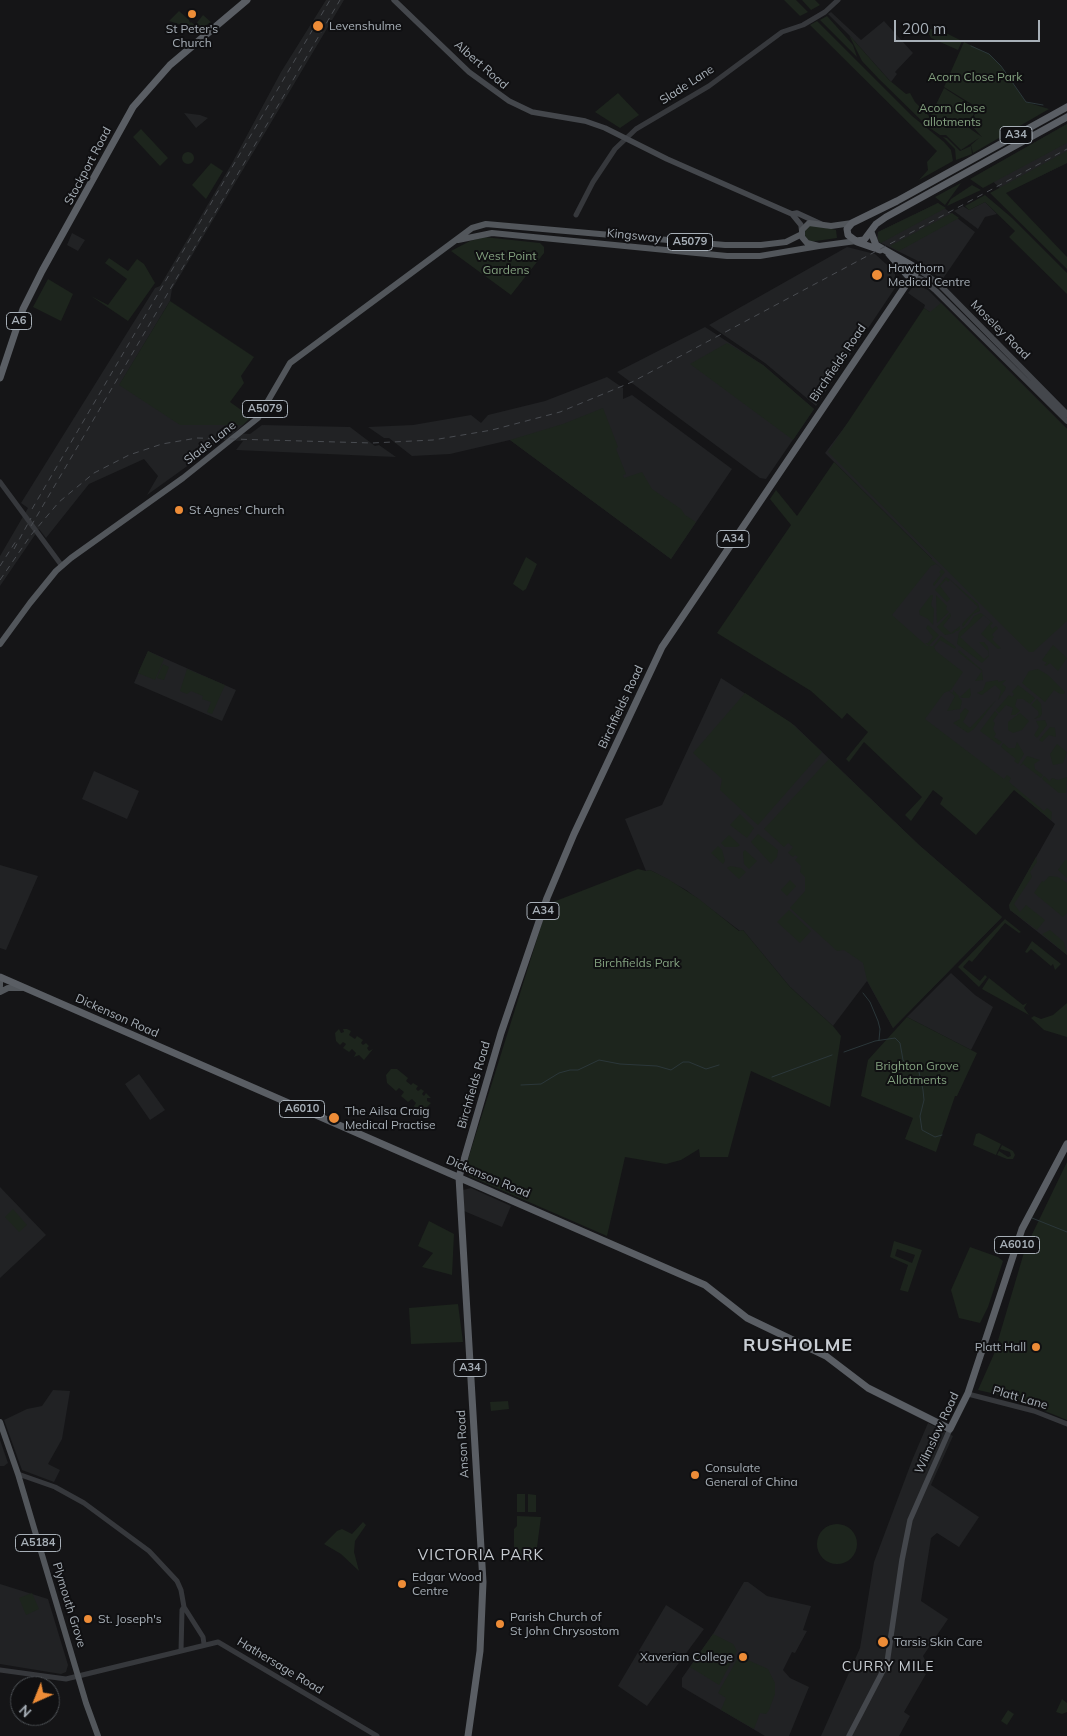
<!DOCTYPE html>
<html>
<head>
<meta charset="utf-8">
<style>
	body { margin:0 }
	#map { position:relative; width:1067px; height:1736px; overflow:hidden; background:#151517; font-family:Mulish,sans-serif }
	canvas { display:block }
	.north { position:absolute; left:10px; top:1676px; width:50px; height:50px; box-sizing:border-box; background:#101012; border:1px solid #4c5054; border-radius:50%; rotate:224deg; font-size:14px; font-weight:700; line-height:20px; text-align:center; color:#a7afb7 }
	.north::after { content:''; display:block; margin:auto; width:18px; height:22px; background:#ed8c37; clip-path:polygon(50% 0,100% 100%,50% 72%,0 100%) }
	.scale { position:absolute; left:894px; top:20px; width:146px; height:22px; box-sizing:border-box; border:2px solid #a7afb7; border-top:0; padding-left:6px; font-size:15px; line-height:18px; white-space:nowrap; color:#a7afb7; -webkit-text-stroke:4px #101012; paint-order:stroke }
</style>
</head>
<body>
<div id="map">
<canvas width="1067" height="1736"></canvas>
<div class="north">N</div>
<div class="scale">200 m</div>
</div>
<script>
const g = document.querySelector('canvas').getContext('2d');
g.lineJoin = 'round';
function fill(path, color) { g.fillStyle = color; g.fill(path, 'evenodd'); }
const poly = rows => new Path2D(rows.map(r => 'M' + r).join(''));
function trace(path, color, width, dash) { g.strokeStyle = color; g.lineWidth = width; g.lineCap = dash ? 'butt' : 'round'; g.setLineDash(dash || []); g.stroke(path); }
function write(font, color, halo, rows, align = 'center') {
  g.font = font + ' Mulish,sans-serif'; g.lineWidth = 4; g.setLineDash([]); g.textBaseline = 'middle'; g.strokeStyle = halo; g.fillStyle = color; for (const [text, x, y, turn = 0] of rows) {
    g.save(); g.translate(x, y); g.rotate((+turn || 0) * Math.PI / 180); g.textAlign = isNaN(turn) ? turn : align; if (halo) g.strokeText(text, 0, 0); g.fillText(text, 0, 0); g.restore();
  }
}
const built = poly([
	[326,0,344,0,172,289,170,301,120,384,223,424,243,425,234,433,250,434,262,425,350,427,375,446,379,445,396,457,236,450,243,441,219,440,211,449,147,495,158,476,144,459,89,484,46,538,39,529,0,586,0,556,28,508,21,503,155,288,160,286,231,165,281,72],
	[831,12,861,40,884,21,913,53,895,72,897,74,891,82,849,35,828,14],
	[184,113,200,115,208,118,196,128],
	[1067,124,1067,163,1005,193,983,172],
	[985,202,997,214,985,217,978,229,954,211,963,206,969,210],
	[938,203,975,232,942,280,916,260,879,242,877,238,878,232],
	[72,233,85,240,78,251,67,245],
	[847,247,875,254,895,272,895,288,816,406,765,363,709,325],
	[915,284,928,290,1067,429,1067,955,1010,910,1009,905,1055,824,1014,789,921,719,889,616,932,559,825,453,931,313,924,308,925,305,908,293],
	[705,327,763,365,814,409,766,479,760,478,617,372],
	[607,377,623,388,623,399,632,395,732,469,671,559,510,440,450,454,412,456,389,438,384,438,368,427,413,425,471,415,481,423,488,415,545,401],
	[148,651,236,690,222,721,134,683],
	[721,678,794,725,919,845,1002,917,893,1028,867,981,833,1026,790,987,743,930,740,931,686,890,650,870,646,871,625,819,662,805],
	[94,771,139,791,127,819,82,799],
	[0,865,38,876,6,950,0,948],
	[951,973,975,995,993,1007,971,1050,907,1017],
	[139,1074,165,1110,150,1120,125,1084],
	[0,1187,46,1235,0,1278],
	[471,1188,511,1206,502,1227,464,1211,463,1190],
	[53,1390,70,1391,62,1439,48,1464,60,1470,54,1482,22,1470,4,1420,27,1409,42,1406],
	[928,1423,953,1436,931,1485,979,1517,959,1547,937,1533,931,1538,921,1601,948,1619,923,1656,925,1660,918,1670,926,1674,904,1712,910,1716,899,1736,821,1736,860,1648,874,1562,913,1458],
	[0,1440,8,1463,4,1466,0,1466],
	[744,1582,748,1582,767,1596,811,1606,803,1630,807,1631,795,1653,792,1652,783,1670,790,1678,809,1687,789,1736,765,1736,682,1687,682,1678,713,1634],
	[0,1584,48,1599,68,1665,66,1672,61,1674,0,1664],
	[666,1605,704,1629,647,1706,618,1686]
]);
const green = poly([
	[784,0,796,0,808,12,800,16],
	[802,0,815,0,820,5,811,10],
	[179,11,189,20,190,23,191,22,195,25,203,15,211,22,199,30,169,21],
	[827,16,853,45,857,57,820,20],
	[817,21,912,116,944,142,951,150,953,161,919,180,928,170,927,162,937,151,810,25],
	[926,28,944,32,962,41,958,50,931,38],
	[849,35,889,80,906,94,910,93,915,102,930,117,944,88,977,109,968,123,969,128,982,137,970,124,978,108,944,87,964,42,989,54,1001,66,1026,102,1049,109,973,153,971,145,979,138,961,150,946,135,940,135,927,126,879,79,862,61],
	[618,93,639,115,620,128,595,112],
	[1067,124,1067,143,983,188,970,179],
	[141,129,168,158,160,166,133,137],
	[943,137,947,138,960,151,971,146,972,154,956,160,955,149],
	[1067,151,1067,163,1006,193,1067,257,1067,269,990,193],
	'182 158a6 6 0 1 1 12 0a6 6 0 1 1-12 0Z',
	[211,163,223,171,206,199,192,185],
	[961,183,945,205,935,197,946,191],
	[972,185,981,190,947,206,951,199],
	[985,195,1012,218,1067,273,1067,294,1009,237,1015,231,985,202,969,210,965,206],
	[938,203,946,208,881,243,878,240,878,232],
	[952,213,959,218,899,251,890,246],
	[811,225,836,230,837,238,809,242,804,236,805,230],
	[484,237,540,243,544,247,544,253,511,295,451,251,470,241],
	[109,258,128,271,137,259,144,264,155,283,128,321,91,296,108,305,127,279,105,263],
	[48,279,73,294,61,321,33,307],
	[170,301,254,357,241,376,244,383,230,402,251,417,243,425,180,425,119,385],
	[941,303,1067,429,1067,621,1033,652,1029,652,828,452,924,308,930,312],
	[727,343,763,365,814,409,793,440,690,364],
	[603,408,618,447,616,449,626,474,623,475,624,478,642,472,652,489,681,509,685,515,696,522,671,559,510,440,563,424],
	[834,462,932,559,932,560,940,567,945,572,934,586,933,584,941,574,939,572,942,569,936,564,931,566,892,615,927,646,933,646,941,636,956,647,955,649,940,640,934,647,936,651,963,672,951,690,944,693,925,719,1004,779,1007,775,1011,778,1009,782,1044,811,1047,808,1052,812,1051,820,1014,790,976,835,940,804,943,798,933,790,911,821,905,815,922,797,864,742,849,762,846,759,868,732,847,713,842,719,811,691,717,633,791,525,770,499,776,490,797,516],
	[526,557,537,564,526,589,523,591,513,584],
	[946,577,950,580,948,582,946,580,940,586,950,599,947,602,935,590],
	[947,577,978,604,980,611,973,614,963,627,962,624,978,607],
	[931,595,933,595,931,605,934,609,933,625,928,619,920,615,919,611],
	[936,595,947,606,946,609,949,612,937,623],
	[950,613,951,616,943,626,951,633,960,626,960,629,958,631,956,631,954,633,945,635,937,627],
	[981,613,993,623,990,626,992,629,996,626,998,628,992,635,994,637,992,639,1001,648,998,649,981,634,991,622,984,615,960,637,984,659,989,655,988,651,979,642,984,642,988,647,989,656,982,663,957,644,959,632,968,625,974,616],
	[928,625,939,635,929,646,925,643,928,643,933,637,926,628],
	[1053,645,1067,658,1058,671,1050,663,1046,666,1044,665,1047,663,1042,660],
	[959,650,982,670,983,680,975,681,982,671,958,652],
	[148,651,164,659,155,680,138,673],
	[163,664,169,667,164,680,157,678],
	[187,669,225,685,212,714,207,712,211,702,202,699,203,696,191,691,187,694,180,691],
	[1038,669,1048,675,1065,692,1064,694,1060,694,1054,690,1045,702,1022,683,1029,671],
	[998,680,998,682,1006,680,1002,684,1006,687,1005,690,998,700,1001,691,995,685,982,695,977,693,983,690,986,682],
	[1018,685,1035,698,1030,704,1023,699,1017,699,1015,706,1020,711,1015,715,1011,715,1013,708,1006,705,999,713,996,710,1009,695,1012,697,1014,694,1012,692],
	[970,688,971,695,969,698,963,698,958,696,962,701,960,709,947,711,955,696,949,691,953,693,953,690,960,697],
	[745,693,790,722,822,752,758,825,720,790,722,779,693,753],
	[1037,699,1041,704,1042,714,1040,717,1034,719,1039,715,1038,711,1031,705],
	[996,700,974,729,968,733,953,723,960,719,960,714,965,708,969,711,963,722,970,728],
	[995,711,998,714,993,721,995,723,993,729,996,734,994,737,1002,742,999,745,980,731],
	[1020,713,1029,721,1022,730,1013,733,1008,730,1008,722],
	[1045,720,1047,725,1037,738,1034,735,1039,727,1036,721],
	[1050,727,1055,728,1056,737,1049,735,1042,742,1039,740],
	[1017,742,1024,754,1018,764,1014,761,1016,759,1001,747,1003,743,1009,748,1015,748],
	[1057,744,1067,752,1063,763,1053,765,1050,754],
	[1027,756,1040,760,1034,764,1035,769,1043,775,1041,778,1023,764,1020,766],
	[829,759,919,845,1002,917,893,1028,867,980,863,963,844,950,837,951,790,908,805,891,805,877,800,872,801,866,795,860,798,857,795,855,793,857,788,853,793,847,788,843,784,847,764,829],
	[1044,776,1050,781,1052,778,1058,780,1067,777,1066,793,1059,793,1042,779],
	[740,814,754,828,747,838,730,825],
	[758,834,778,850,777,857,771,864,751,842],
	[729,835,740,845,737,847,725,847,721,843],
	[718,846,722,850,725,861,723,864,711,853],
	[745,850,757,861,749,869,744,864,743,852],
	[1036,857,1037,862,1030,872,1032,877,1014,904,1020,912,1026,905,1045,920,1037,930,1010,910,1009,905],
	[1065,860,1067,860,1067,878,1058,870],
	[730,866,741,868,746,872,739,879,727,868],
	[638,869,646,871,650,870,668,879,699,899,739,931,743,930,790,987,833,1026,841,1036,830,1107,751,1071,728,1157,700,1157,699,1149,681,1160,666,1164,625,1157,607,1236,469,1176,465,1169,548,904],
	[1049,876,1058,877,1067,883,1067,913,1063,917,1034,893,1042,881,1044,882],
	[790,880,796,886,787,896,781,890],
	[789,910,811,931,800,943,777,922],
	[1005,919,1021,932,1019,933,1005,923,972,962,969,960,963,967,980,981,985,975,987,977,979,987,958,967],
	[1050,930,1064,942,1067,955,1042,934],
	[1032,941,1061,964,1055,970,1053,964,1051,966,1031,949,1027,953,1025,952],
	[989,978,1023,1005,1027,1003,1024,1008,1029,1015,982,989],
	[1067,1003,1067,1037,1044,1030,1031,1018,1034,1016,1041,1019,1053,1015],
	[907,1017,977,1053,957,1096,955,1096,936,1152,905,1139,913,1118,861,1096,868,1060],
	[339,1029,341,1033,344,1032,343,1029,347,1029,351,1031,349,1035,355,1039,357,1036,363,1040,361,1043,363,1045,366,1043,369,1046,367,1048,369,1051,373,1049,364,1060,359,1055,354,1057,356,1053,352,1049,349,1052,343,1048,346,1044,343,1042,340,1045,336,1041,335,1033],
	[391,1069,397,1069,408,1078,406,1081,411,1085,413,1083,418,1086,416,1089,418,1091,421,1089,424,1091,422,1094,424,1096,426,1093,431,1098,427,1098,427,1101,431,1103,424,1110,419,1106,418,1109,416,1109,414,1106,416,1103,412,1099,408,1102,401,1096,404,1092,399,1088,396,1091,387,1083,386,1075],
	[979,1133,1001,1144,996,1155,973,1145,976,1134],
	[1002,1145,1013,1151,1015,1155,1013,1159,1007,1159,997,1155,999,1151,1008,1157,1011,1156,1010,1152,1000,1149],
	[1067,1162,1067,1420,1013,1398,978,1390,994,1354,1025,1249],
	[13,1209,27,1225,19,1232,5,1217],
	[429,1221,454,1234,452,1275,422,1267,433,1253,418,1246],
	[894,1241,922,1250,908,1292,900,1290,908,1265,890,1257],
	[897,1249,915,1255,912,1263,895,1256],
	[970,1247,998,1257,1003,1261,988,1307,980,1323,959,1318,951,1290],
	[458,1304,463,1342,411,1344,409,1308],
	[508,1401,509,1409,491,1411,490,1402],
	[517,1494,525,1494,525,1512,517,1512],
	[528,1494,536,1495,536,1512,528,1512],
	[517,1516,541,1517,535,1562,517,1560,514,1551,514,1529,517,1526],
	[363,1522,366,1525,355,1541,354,1552,359,1571,341,1554,324,1544,337,1531,342,1529,352,1534],
	'817 1544a20 20 0 1 1 40 0a20 20 0 1 1-40 0Z',
	[32,1593,39,1609,26,1615,19,1598],
	[713,1634,733,1644,737,1651,719,1685,690,1667],
	[739,1656,768,1669,775,1683,775,1694,769,1710,766,1714,760,1713,754,1729,721,1710,726,1698,718,1693],
	[1062,1699,1067,1703,1067,1712,1062,1714,1056,1712],
	[1008,1710,1014,1714,1007,1725,1001,1721]
]);
const stream = poly([
	[971,46,989,54,1001,66,1026,102,1043,105],
	[863,993,870,1002,878,1021,880,1029,879,1040],
	[844,1052,875,1041,895,1038,900,1043,903,1060,907,1065,919,1072,923,1090,924,1100,920,1116,922,1130,935,1137,942,1135],
	[772,1077,832,1055],
	[521,1085,541,1084,559,1073,570,1070,578,1070,599,1060,620,1064,657,1066,671,1070,683,1062,689,1062,706,1069,719,1065],
	[1032,1218,1067,1232]
]);
const tertiary = poly([
	[576,215,593,182,615,149,636,129,709,86,782,32,803,25,825,12,838,0],
	[0,482,62,566],
	[968,1394,1034,1411,1067,1424],
	[18,1474,55,1487,84,1503,149,1551,177,1581,181,1590,184,1607,203,1637,204,1644],
	[181,1651,182,1610,184,1607],
	[0,1670,66,1679,218,1642,377,1736]
]);
const secondary = poly([
	[394,0,469,72,509,101,532,112,585,121,605,128,667,159,792,214,797,213,821,224],
	[792,214,801,225,802,233],
	[913,266,938,283,1067,414],
	[912,276,923,280,936,291,1067,421],
	[849,1736,887,1663,902,1560,910,1520,950,1429]
]);
const primary = poly([
	[852,223,831,226,809,223,802,230,802,237,807,243,819,246,856,241],
	[458,240,492,233,727,256,760,256,819,246],
	[0,644,30,603,56,571,71,558,183,478,258,418,290,363,472,228,486,224,725,245,761,245,786,242,802,234],
	[0,986,0,977],
	[0,992,8,988,22,988],
	[0,1422,18,1474,86,1703,98,1736]
]);
const trunk = poly([
	[1067,107,897,201,852,223,847,229,848,235,856,241,864,240,876,224,886,217,1067,117],
	[871,232,876,245,913,266,916,269,915,274,912,276,907,275,889,254],
	[857,242,880,250],
	[0,378,23,309,42,271,133,107,170,65,247,0],
	[0,977,705,1285,747,1318,826,1356,868,1388,950,1429,968,1393,1022,1229,1067,1144],
	[468,1736,480,1651,483,1582,459,1177,501,1033,547,898,574,834,662,647,912,276]
]);
const rail = poly([
	[32,509,330,0],
	[31,526,340,0],
	[14,549,31,518],
	[0,566,16,541],
	[0,580,31,535,59,502,94,473,129,455,162,444,197,438,372,443,433,440,492,430,560,412,632,382,1067,149]
]);
const markers = [
	[192,14,5,"#ed8c37"],
	[318,26,6,"#ed8c37"],
	[877,275,6,"#ed8c37"],
	[179,510,5,"#ed8c37"],
	[334,1118,6,"#ed8c37"],
	[1036,1347,5,"#ed8c37"],
	[695,1475,5,"#ed8c37"],
	[402,1584,5,"#ed8c37"],
	[88,1619,5,"#ed8c37"],
	[500,1624,5,"#ed8c37"],
	[883,1642,6,"#ed8c37"],
	[743,1657,5,"#ed8c37"]
];
const shields = [
	[1016,135,32],
	[690,242,45],
	[19,321,25],
	[265,409,45],
	[733,539,32],
	[543,911,32],
	[302,1109,45],
	[1017,1245,45],
	[470,1368,32],
	[38,1543,45]
];
const shieldNames = [
	["A34",1016,135],
	["A5079",690,242],
	["A6",19,321],
	["A5079",265,409],
	["A34",733,539],
	["A34",543,911],
	["A6010",302,1109],
	["A6010",1017,1245],
	["A34",470,1368],
	["A5184",38,1543]
];
const poiNames = [
	["Levenshulme",329,26],
	["St Peter's",192,29,"center"],
	["Church",192,43,"center"],
	["Hawthorn",888,268],
	["Medical Centre",888,282],
	["St Agnes' Church",189,510],
	["The Ailsa Craig",345,1111],
	["Medical Practise",345,1125],
	["Platt Hall",1026,1347,"right"],
	["Consulate",705,1468],
	["General of China",705,1482],
	["Edgar Wood",412,1577],
	["Centre",412,1591],
	["Parish Church of",510,1617],
	["St John Chrysostom",510,1631],
	["St. Joseph's",98,1619],
	["Tarsis Skin Care",894,1642],
	["Xaverian College",733,1657,"right"]
];
const streetNames = [
	["Albert Road",481,65,41],
	["Slade Lane",687,85,-33],
	["Stockport Road",88,166,-62],
	["Kingsway",634,236,6],
	["Moseley Road",1000,330,45],
	["Birchfields Road",838,363,-56],
	["Slade Lane",210,443,-38],
	["Birchfields Road",621,707,-65],
	["Dickenson Road",117,1016,24],
	["Birchfields Road",474,1085,-74],
	["Dickenson Road",488,1177,23],
	["Platt Lane",1020,1398,16],
	["Wilmslow Road",937,1433,-65],
	["Anson Road",463,1444,-93],
	["Plymouth Grove",69,1605,73],
	["Hathersage Road",280,1666,31]
];
const parkNames = [
	["Acorn Close Park",975,77],
	["Acorn Close",952,108],
	["allotments",952,122],
	["West Point",506,256],
	["Gardens",506,270],
	["Birchfields Park",637,963],
	["Brighton Grove",917,1066],
	["Allotments",917,1080]
];
const neighbourhoodNames = [
	["CURRY MILE",888,1667]
];
const quarterNames = [
	["VICTORIA PARK",481,1555]
];
const districtNames = [
	["RUSHOLME",798,1346]
];
fill(built, '#212224');
fill(green, '#1d251d');
trace(stream, '#2b373a', 1);
trace(tertiary, '#36383c', 5);
trace(secondary, '#44474c', 5.5);
trace(primary, '#52565b', 6);
trace(trunk, '#5a5e64', 7);
trace(rail, '#494c51', 1, [6, 5]);
for (const [x, y, r, color] of markers) { const dot = new Path2D(); dot.arc(x, y, r, 0, 2 * Math.PI); g.fillStyle = color; g.fill(dot); trace(dot, '#101012', 2); }
for (const [x, y, w] of shields) { const box = new Path2D(); box.roundRect(x - w / 2, y - 8.5, w, 17, 4); g.fillStyle = '#101012'; g.fill(box); trace(box, '#a7afb7', 1); }
write('bold 11px', '#a7afb7', null, shieldNames);
write('12px', '#a7afb7', '#101012', poiNames, 'left');
write('12px', '#a7afb7', '#101012', streetNames);
write('12px', '#83a17f', '#101012', parkNames);
g.letterSpacing = '1px';
write('14px', '#c8cdd3', '#101012', neighbourhoodNames);
g.letterSpacing = '0px';
g.letterSpacing = '1px';
write('15px', '#c8cdd3', '#101012', quarterNames);
g.letterSpacing = '0px';
g.letterSpacing = '1px';
write('bold 18px', '#c8cdd3', '#101012', districtNames);
g.letterSpacing = '0px';
</script>
</body>
</html>
